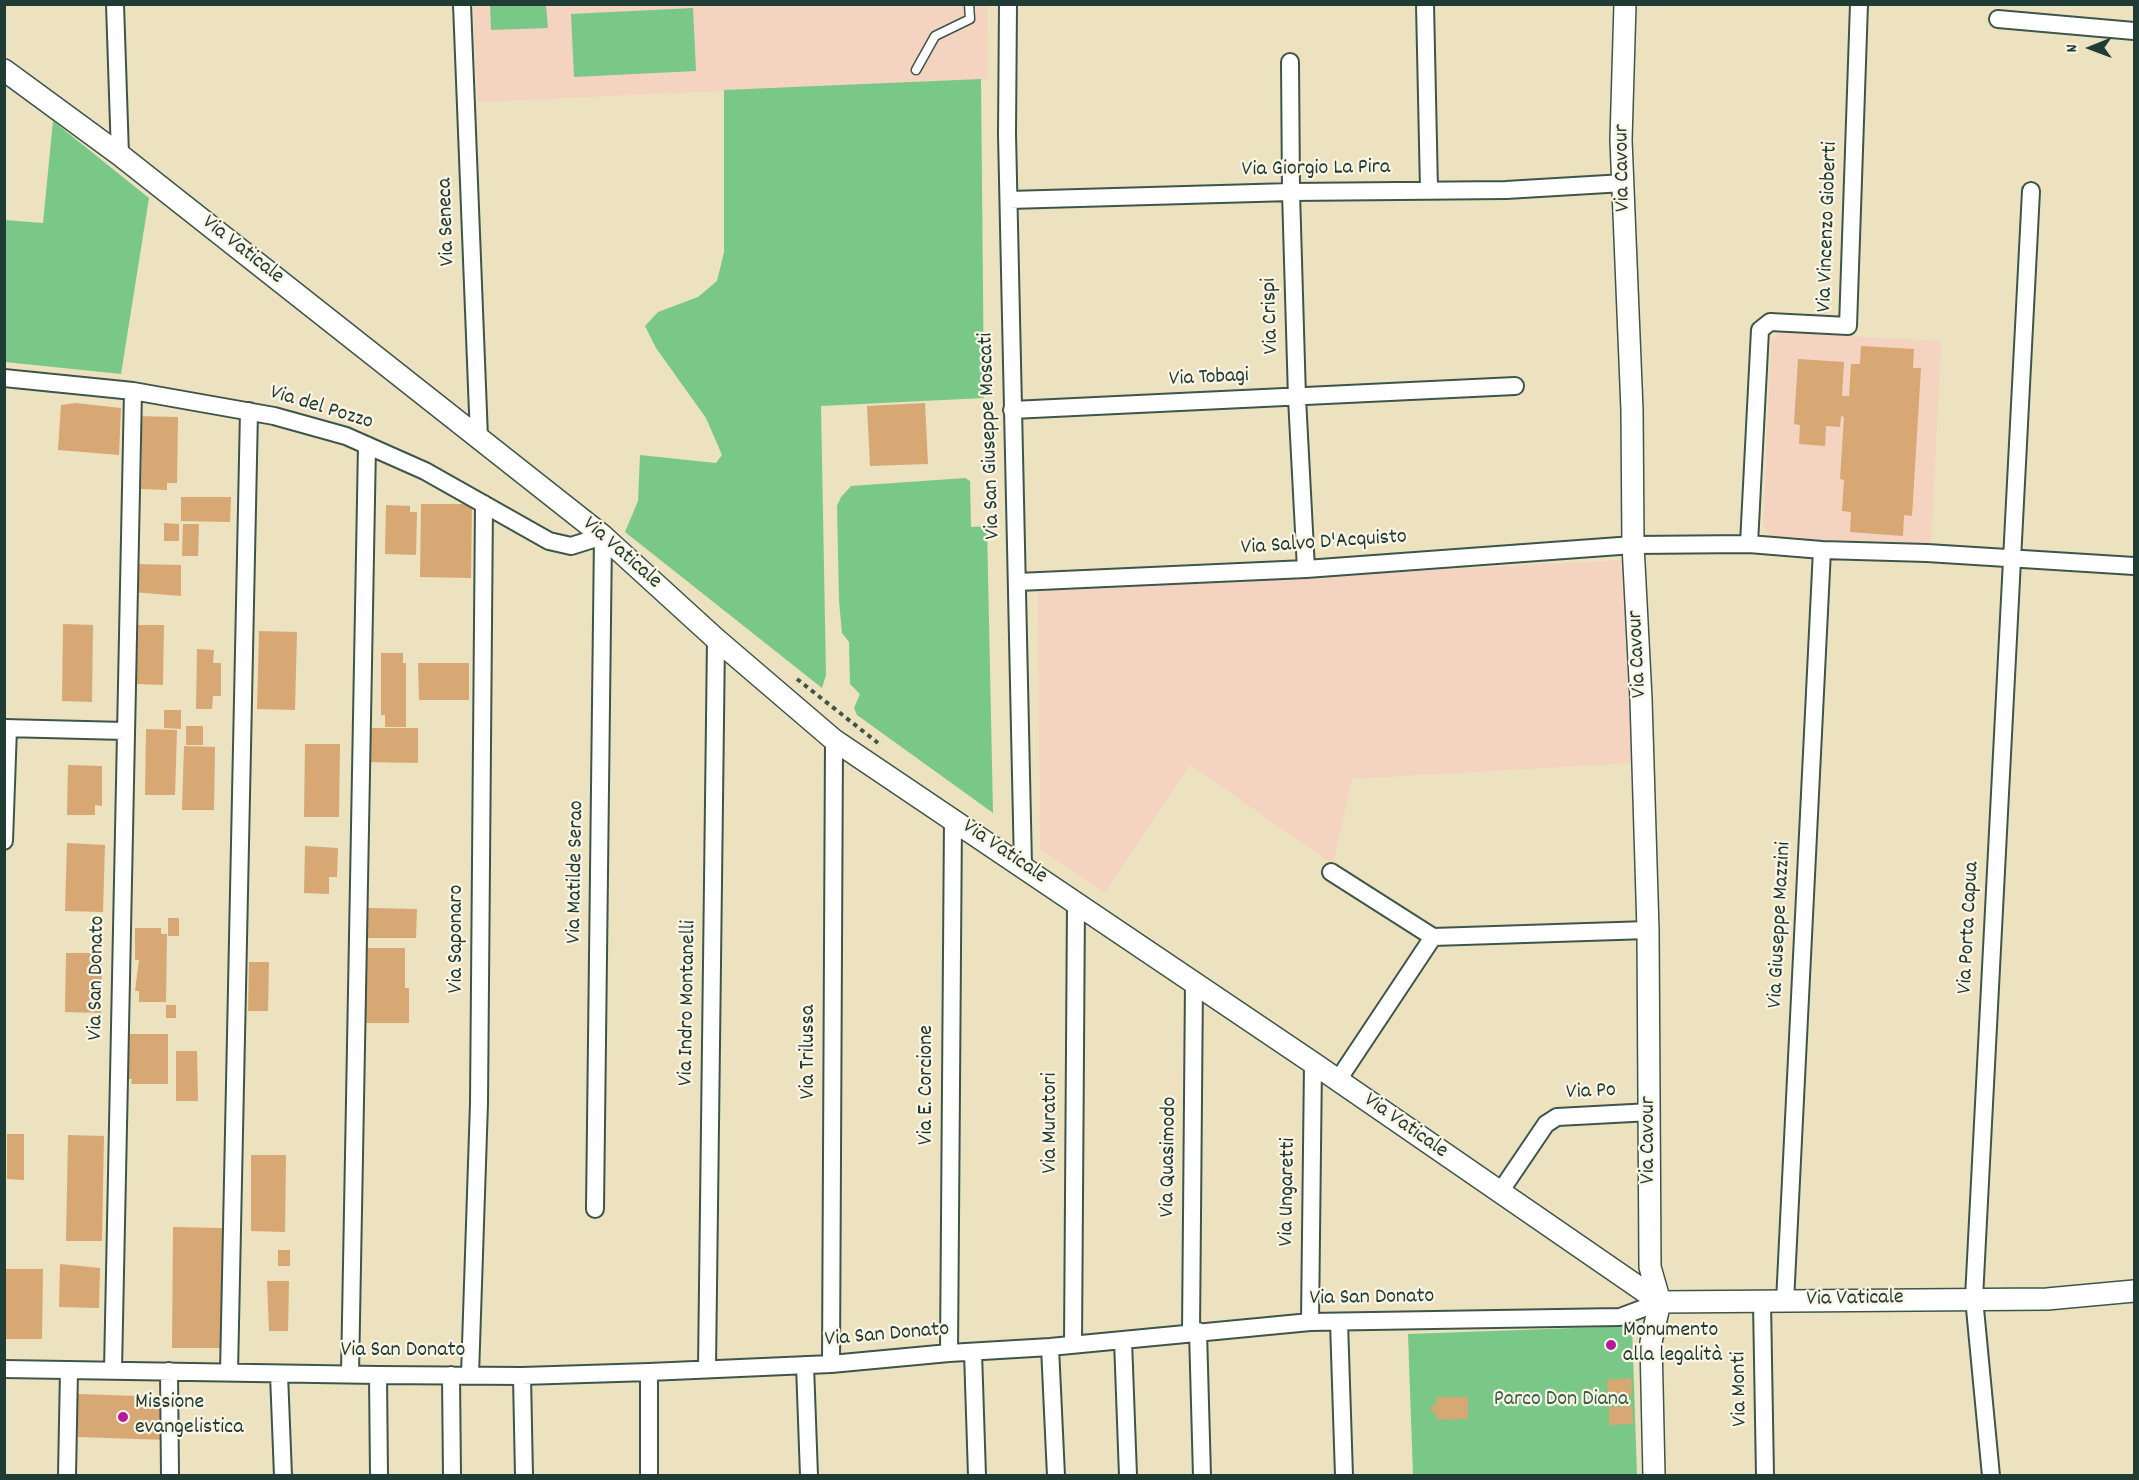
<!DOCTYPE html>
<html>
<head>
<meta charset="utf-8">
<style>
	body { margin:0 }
	#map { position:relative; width:2139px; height:1480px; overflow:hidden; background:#ece2c0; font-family:Dekko,sans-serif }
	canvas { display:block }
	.frame { position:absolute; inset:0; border:6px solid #1f3d34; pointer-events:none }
	.north { position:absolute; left:2061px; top:18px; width:60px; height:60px; -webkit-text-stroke:4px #fcf5e5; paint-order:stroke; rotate:269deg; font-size:16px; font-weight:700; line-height:24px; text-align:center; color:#1f3d34 }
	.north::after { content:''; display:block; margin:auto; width:21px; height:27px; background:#1f3d34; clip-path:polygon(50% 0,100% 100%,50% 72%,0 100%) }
</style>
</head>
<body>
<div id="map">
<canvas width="2139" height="1480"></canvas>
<div class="frame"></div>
<div class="north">N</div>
</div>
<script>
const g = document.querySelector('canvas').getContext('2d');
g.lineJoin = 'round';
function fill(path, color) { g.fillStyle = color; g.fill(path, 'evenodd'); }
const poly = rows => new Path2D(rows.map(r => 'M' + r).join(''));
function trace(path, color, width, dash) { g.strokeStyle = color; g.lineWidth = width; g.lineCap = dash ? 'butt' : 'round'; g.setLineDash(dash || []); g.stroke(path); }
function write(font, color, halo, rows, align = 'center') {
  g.font = font + ' Dekko,sans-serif'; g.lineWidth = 4.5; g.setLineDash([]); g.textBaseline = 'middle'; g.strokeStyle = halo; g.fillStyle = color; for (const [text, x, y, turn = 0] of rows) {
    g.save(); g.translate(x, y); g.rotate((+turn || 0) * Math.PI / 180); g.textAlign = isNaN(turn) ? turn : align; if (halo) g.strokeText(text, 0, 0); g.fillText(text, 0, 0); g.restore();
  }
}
const built = poly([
	[473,5,987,5,988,79,478,102],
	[1780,332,1941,341,1931,543,1772,538,1763,526,1771,342],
	[1624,560,1635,763,1352,779,1333,864,1190,765,1105,893,1040,849,1038,591]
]);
const green = poly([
	[490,5,546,5,548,28,491,30],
	[693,8,696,71,574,77,571,14],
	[981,79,984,398,821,406,826,675,822,688,625,532,638,501,640,455,716,463,722,455,706,418,656,348,645,326,658,312,698,297,717,281,724,252,724,90],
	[53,121,149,198,121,374,5,362,5,220,43,223],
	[965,478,970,481,971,527,987,526,993,813,857,715,854,708,860,694,850,684,849,642,842,633,839,601,837,506,841,497,851,486],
	[1632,1326,1637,1475,1413,1475,1408,1334]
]);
const building = poly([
	[1861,346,1914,349,1913,368,1921,368,1912,516,1904,515,1903,536,1850,532,1851,512,1842,511,1844,480,1840,479,1844,417,1841,416,1840,427,1826,426,1825,446,1799,444,1800,425,1794,424,1798,359,1844,362,1842,396,1849,396,1851,364,1860,364],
	[76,403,121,408,119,455,58,450,61,405],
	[925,403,928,464,870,466,867,406],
	[135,416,178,417,177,483,167,483,167,490,141,489,142,445,135,445],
	[181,497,231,497,230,522,181,521],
	[421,504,472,504,471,578,420,577],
	[386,505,410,506,410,512,417,512,416,555,385,554],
	[164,523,179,524,179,541,164,541],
	[183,524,199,524,198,556,182,556],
	[133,564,181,565,181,596,132,592],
	[63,624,93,625,92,702,62,701],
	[137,625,164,625,163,685,136,684],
	[259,631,297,632,295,710,257,709],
	[197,649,214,650,213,663,221,663,221,696,213,696,212,709,196,709],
	[381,653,403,653,403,663,406,663,406,727,385,727,385,715,381,715],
	[418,663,469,663,469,700,419,700],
	[164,710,181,710,181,729,164,728],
	[186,726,203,726,203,745,186,745],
	[367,728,418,728,418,763,367,762],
	[146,729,177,730,175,795,145,795],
	[305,744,340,744,339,817,304,817],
	[184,746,215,747,214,810,182,810],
	[68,765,102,766,102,806,95,805,95,815,67,815],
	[67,843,105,845,103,912,65,911],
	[305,846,338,848,337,877,329,877,329,894,304,893],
	[368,908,417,909,416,938,368,938],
	[168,918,179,918,179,936,168,936],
	[135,928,161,928,161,934,167,934,166,1002,139,1002,139,991,135,991,139,960,135,960],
	[366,948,405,948,405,988,409,988,409,1023,365,1023],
	[66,953,102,953,101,1013,65,1012],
	[249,962,269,962,268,1011,248,1011],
	[166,1005,176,1005,176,1018,166,1018],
	[125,1034,168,1034,168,1084,131,1084,132,1079,125,1079],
	[176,1051,197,1051,198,1101,176,1101],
	[7,1134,24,1134,24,1180,7,1179],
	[68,1135,104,1136,102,1241,66,1241],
	[251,1155,286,1155,285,1232,251,1231],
	[173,1227,222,1228,222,1348,172,1348],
	[278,1250,290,1250,290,1266,278,1266],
	[60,1264,100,1268,99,1308,59,1307],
	[5,1269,43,1269,42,1339,4,1339],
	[267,1281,289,1281,288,1331,269,1331],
	[1631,1378,1632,1395,1608,1397,1607,1380],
	[78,1394,168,1397,167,1440,78,1437],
	[1436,1397,1468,1397,1468,1419,1437,1420,1437,1415,1431,1411,1431,1407,1437,1403],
	[1632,1406,1633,1424,1609,1425,1609,1407]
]);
const path = poly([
	[797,679,878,743]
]);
const service = poly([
	[916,70,935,36,970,19,969,4]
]);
const minor = poly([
	[115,4,120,155],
	[462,4,479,438],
	[1008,4,1007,134,1023,866],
	[1425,4,1429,190],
	[1998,19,2134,31],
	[1290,62,1291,192,1297,398,1306,569],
	[1009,200,1291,192,1506,190,1624,183],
	[4,378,133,391,274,416,346,436,425,471,549,541,571,546,603,536,595,1209],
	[1012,410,1515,386],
	[1749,544,1760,330,1770,322,1848,326,1859,4],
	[1018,582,1306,569,1633,545,1749,544,1822,550,1927,553,2134,566],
	[4,728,125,731],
	[4,841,8,728],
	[1331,872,1433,937,1648,930],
	[1338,1080,1433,937],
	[1500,1192,1546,1124,1557,1117,1651,1112],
	[1762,1302,1765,1476],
	[1785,1302,1822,550],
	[1310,1322,1313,1063],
	[1339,1322,1344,1476],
	[1198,1331,1202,1476],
	[1191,1332,1194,982],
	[1123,1340,1128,1476],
	[1073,1344,1076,902],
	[1050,1347,1056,1476],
	[973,1352,977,1476],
	[949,1353,953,818],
	[831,1364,834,740],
	[805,1365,809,1476],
	[707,1368,716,639],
	[4,1369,378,1375,522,1376,649,1372,831,1364,949,1353,1050,1347,1310,1322,1620,1317,1660,1302],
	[113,1370,133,391],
	[169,1371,170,1476],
	[229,1372,249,411],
	[649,1372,649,1476],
	[279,1374,283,1476],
	[350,1374,367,445],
	[378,1375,379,1476],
	[451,1375,452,1476],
	[470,1375,479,1103,484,504],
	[522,1376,524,1476],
	[67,1476,69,1370],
	[1991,1476,1974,1298,2031,191]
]);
const tertiary = poly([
	[1625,4,1621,140,1632,410,1633,545,1641,699,1648,930,1650,1267,1660,1302,1651,1342,1654,1476],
	[4,70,120,155,603,536,716,639,834,740,1313,1063,1660,1302,2047,1299,2134,1291]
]);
const markers = [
	[1611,1345,6,"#b5179e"],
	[123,1417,6,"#b5179e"]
];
const streetNames = [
	["Via Cavour",1624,168,-91],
	["Via Giorgio La Pira",1316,170,-1],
	["Via Seneca",448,222,-92],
	["Via Vincenzo Gioberti",1829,227,-88],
	["Via Vaticale",242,251,38],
	["Via Crispi",1272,316,-92],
	["Via Tobagi",1209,379,-3],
	["Via del Pozzo",321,409,17],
	["Via San Giuseppe Moscati",991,436,-92],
	["Via Salvo D'Acquisto",1324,544,-4],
	["Via Vaticale",621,554,41],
	["Via Cavour",1639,654,-93],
	["Via Vaticale",1004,853,34],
	["Via Matilde Serao",577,872,-89],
	["Via Giuseppe Mazzini",1781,925,-87],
	["Via Porta Capua",1970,928,-87],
	["Via Saponaro",458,939,-90],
	["Via San Donato",98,978,-89],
	["Via Indro Montanelli",689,1003,-89],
	["Via Trilussa",810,1052,-90],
	["Via E. Corcione",928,1085,-90],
	["Via Po",1591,1093,-3],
	["Via Muratori",1052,1123,-90],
	["Via Vaticale",1405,1127,35],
	["Via Cavour",1650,1140,-90],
	["Via Quasimodo",1170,1157,-89],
	["Via Ungaretti",1289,1192,-89],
	["Via San Donato",1372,1299,-1],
	["Via Vaticale",1855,1300,-1],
	["Via San Donato",887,1336,-5],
	["Via San Donato",403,1352],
	["Via Monti",1741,1389,-91]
];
const poiNames = [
	["Monumento",1623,1332],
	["alla legalità",1623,1357],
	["Missione",135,1404],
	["evangelistica",135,1429]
];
const parkNames = [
	["Parco Don Diana",1561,1401]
];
fill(built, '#f4d3c0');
fill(green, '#79c888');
fill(building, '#d7a774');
trace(service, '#3e5649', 11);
trace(minor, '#3e5649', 20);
trace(tertiary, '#3e5649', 24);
trace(path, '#3e5649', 4, [4.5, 4.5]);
trace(service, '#fff', 8);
trace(minor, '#fff', 16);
trace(tertiary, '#fff', 21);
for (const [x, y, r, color] of markers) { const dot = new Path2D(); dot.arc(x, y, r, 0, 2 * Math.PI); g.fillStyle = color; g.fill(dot); trace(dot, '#fcf5e5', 2); }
write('22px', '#1f3d34', '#fcf5e5', streetNames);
write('22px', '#1f3d34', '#fcf5e5', poiNames, 'left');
write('22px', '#366049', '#fcf5e5', parkNames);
</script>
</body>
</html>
